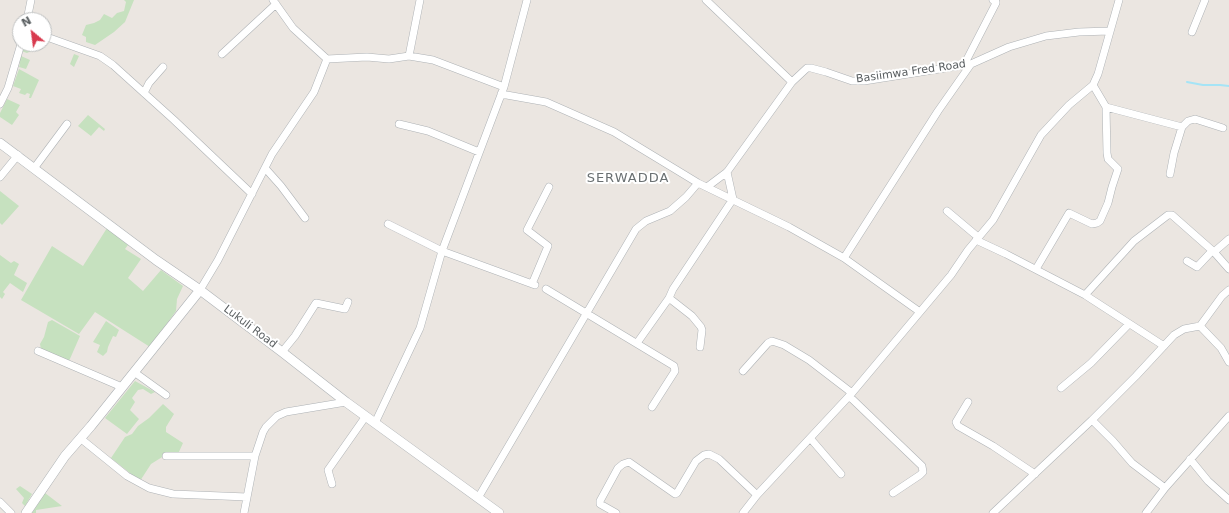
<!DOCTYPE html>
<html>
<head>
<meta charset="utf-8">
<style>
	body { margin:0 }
	#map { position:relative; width:1229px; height:513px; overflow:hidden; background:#ebe6e1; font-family:"DejaVu Sans",sans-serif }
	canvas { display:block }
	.north { position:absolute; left:12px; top:12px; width:40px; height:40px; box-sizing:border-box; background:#fff; border:1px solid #bdbfbf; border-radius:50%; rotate:331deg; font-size:11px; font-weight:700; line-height:16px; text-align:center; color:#595e60 }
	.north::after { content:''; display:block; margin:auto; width:14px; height:18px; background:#d83a4e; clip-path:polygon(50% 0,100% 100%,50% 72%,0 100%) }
</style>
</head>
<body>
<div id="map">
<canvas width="1229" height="513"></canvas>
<div class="north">N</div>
</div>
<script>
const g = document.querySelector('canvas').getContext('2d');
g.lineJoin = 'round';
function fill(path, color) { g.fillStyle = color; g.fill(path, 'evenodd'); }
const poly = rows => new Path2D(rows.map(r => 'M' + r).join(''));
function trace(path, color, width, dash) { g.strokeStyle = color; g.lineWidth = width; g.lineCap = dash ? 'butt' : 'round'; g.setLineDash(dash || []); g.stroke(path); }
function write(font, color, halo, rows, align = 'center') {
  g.font = font + ' "DejaVu Sans",sans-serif'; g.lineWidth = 4; g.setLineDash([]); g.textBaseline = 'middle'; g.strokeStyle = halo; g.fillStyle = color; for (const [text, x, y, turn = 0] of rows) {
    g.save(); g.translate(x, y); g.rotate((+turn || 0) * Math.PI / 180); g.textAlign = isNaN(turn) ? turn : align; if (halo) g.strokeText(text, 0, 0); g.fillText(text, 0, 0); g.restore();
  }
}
const green = poly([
	[124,0,134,0,125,22,114,32,95,45,86,42,86,37,82,35,86,25,94,23,100,20,104,14,112,18,117,13,124,11,126,2],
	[23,44,36,44,33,50,27,53,21,51],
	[74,54,79,56,74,67,70,64],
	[21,56,30,60,26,69,19,67,20,63,18,62],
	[19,69,39,80,31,98,29,98,30,94,27,93,25,95,19,93,21,89,13,86],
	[7,99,20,105,16,112,19,115,12,125,0,117,0,113],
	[88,115,105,129,104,131,99,127,91,136,78,126],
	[0,191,19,206,2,225,0,223],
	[107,228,128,245,125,249,141,259,128,278,143,291,161,270,183,286,177,299,176,311,150,347,95,312,79,334,21,300,52,246,83,266],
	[0,255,11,263,14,261,19,264,14,275,27,283,23,292,10,283,3,292,5,294,2,299,0,297],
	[52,320,80,336,69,361,41,349,40,344,44,337,48,322],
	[106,321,119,330,116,337,113,336,108,347,107,352,103,356,97,352,100,345,93,342],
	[135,381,155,392,151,394,143,389,138,390,132,398,135,402,130,410,139,419,127,434,105,418],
	[163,404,174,414,166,427,166,432,183,443,178,454,167,454,151,464,140,481,111,458,125,437,132,434,138,426,149,418],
	[20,486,32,494,25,506,22,503,24,498,16,489],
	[45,493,62,506,36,510,36,513,32,513]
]);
const stream = poly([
	[1187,82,1203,85,1220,85,1229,86]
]);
const minor = poly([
	[706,0,792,82],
	[27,20,31,0],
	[1192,32,1205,0],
	[44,36,100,56,113,65,174,120,252,194],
	[222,54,276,4],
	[409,56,420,0],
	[327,59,367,57,389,59,409,56,433,60,504,87],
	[964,65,996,3,996,2,993,0],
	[144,93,149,83,163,67],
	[501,94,546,102,614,132,698,183,789,227,844,258,920,312],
	[0,104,8,88,21,44],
	[1106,107,1182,127],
	[399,124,428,131,479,152],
	[35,167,67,124],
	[265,168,281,186,305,218],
	[1170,174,1174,153,1182,127,1188,121,1195,119,1223,128],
	[0,177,18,155],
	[707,187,727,172,792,82,807,68,811,68,826,72,852,81,864,81,971,64,1009,47,1046,36,1079,32,1109,31],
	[947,211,978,237],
	[388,224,442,251,535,285],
	[1229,239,1214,252,1229,269],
	[976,240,1006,254,1085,295,1164,346],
	[844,258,938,111,971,64],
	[1187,261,1197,267,1212,251],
	[1036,269,1069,213,1092,224,1097,223,1100,221,1108,203,1112,187,1118,169,1108,159,1107,153,1106,107,1093,85],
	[532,284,548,246,527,230,549,187],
	[546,289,674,366,675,371,652,407],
	[200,290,218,260,272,154,314,92,327,59,293,28,273,0],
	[1229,290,1222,296,1200,326,1221,348,1229,362],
	[1085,295,1134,241,1168,215,1172,215,1214,252],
	[637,343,669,298],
	[700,347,702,330,701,327,692,316,669,298,673,289,733,199,727,172],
	[38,351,122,387],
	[282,352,295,336,316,303,345,309,348,302],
	[743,371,768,343,772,341,784,345,809,360,852,393],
	[134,372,166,395],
	[1061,388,1091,363,1129,324],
	[849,396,922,466,923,472,920,475,893,493],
	[968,402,956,422,958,426,993,446,1035,474],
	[1092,420,1113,441,1132,463,1165,488],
	[375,423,420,328,442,251,504,87,527,0],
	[80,438,127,476,149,488,173,494,247,497],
	[810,438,841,474],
	[166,456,255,456],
	[1190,459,1208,481,1229,500],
	[332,484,328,470,366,416],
	[478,498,636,229,646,221,670,211,686,197,698,183],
	[0,502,11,513],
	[244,513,255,456,263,432,266,427,277,416,286,412,346,402],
	[616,513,600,504,600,501,618,468,623,464,629,462,675,494,677,493,696,461,704,455,709,454,719,459,757,495],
	[743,513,757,495,852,393,951,275,968,250,993,220,1041,135,1069,105,1093,85,1098,74,1119,0],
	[993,513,1092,420,1136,376,1174,335,1184,329,1200,326],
	[1146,513,1165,488,1229,416]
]);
const tertiary = poly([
	[0,143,156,260,200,290,282,352,346,402,499,513],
	[26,513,65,456,91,426,200,290]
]);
const streetNames = [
	["Basiimwa Fred Road",911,72,-8],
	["Lukuli Road",250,327,37]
];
const quarterNames = [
	["SERWADDA",628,179]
];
fill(green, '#c6e1bf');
trace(stream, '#a5e4f6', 2);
trace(minor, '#aeb2b5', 8);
trace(tertiary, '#aeb2b5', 10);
trace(minor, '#fff', 7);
trace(tertiary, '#fff', 9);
write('11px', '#595e60', '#fff', streetNames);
g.letterSpacing = '1px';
write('13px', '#6a7072', '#fff', quarterNames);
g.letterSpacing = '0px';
</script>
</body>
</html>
